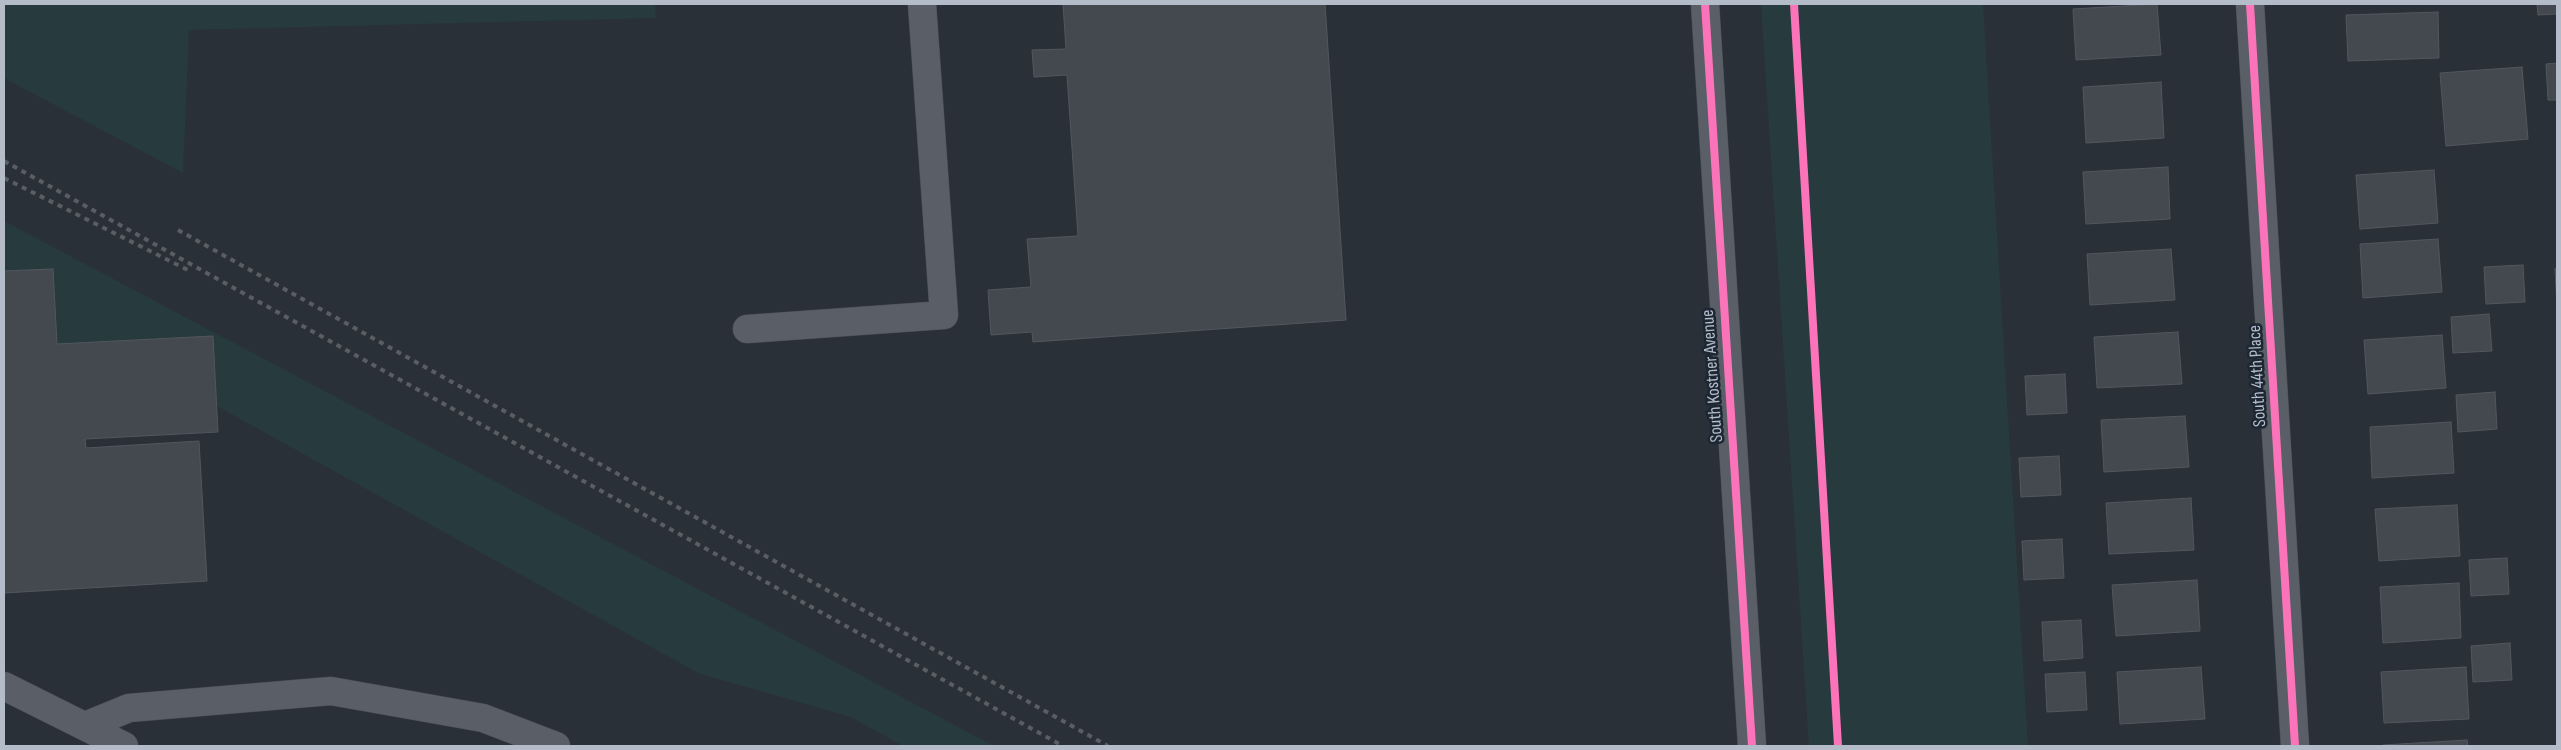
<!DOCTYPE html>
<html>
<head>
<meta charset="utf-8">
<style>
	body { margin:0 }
	#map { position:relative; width:2561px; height:750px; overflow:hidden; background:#2a3038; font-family:"Sofia Sans Condensed",sans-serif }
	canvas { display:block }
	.frame { position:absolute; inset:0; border:5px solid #b4bcc9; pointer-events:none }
</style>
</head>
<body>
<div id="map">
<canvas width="2561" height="750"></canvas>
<div class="frame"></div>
</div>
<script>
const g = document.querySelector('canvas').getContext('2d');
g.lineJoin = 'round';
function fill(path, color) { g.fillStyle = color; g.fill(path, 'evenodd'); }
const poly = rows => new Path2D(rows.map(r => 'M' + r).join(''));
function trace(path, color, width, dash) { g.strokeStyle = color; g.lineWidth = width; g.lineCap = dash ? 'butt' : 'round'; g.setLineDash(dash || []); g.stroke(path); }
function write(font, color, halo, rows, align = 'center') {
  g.font = font + ' "Sofia Sans Condensed",sans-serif'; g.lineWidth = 5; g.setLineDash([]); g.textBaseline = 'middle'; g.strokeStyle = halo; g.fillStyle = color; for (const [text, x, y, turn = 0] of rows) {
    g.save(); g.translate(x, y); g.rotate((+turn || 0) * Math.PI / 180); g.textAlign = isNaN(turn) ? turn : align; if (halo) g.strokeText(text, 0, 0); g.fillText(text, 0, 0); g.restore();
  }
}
const green = poly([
	[4,4,655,4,656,18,189,30,183,173,4,78],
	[1761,4,1983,4,2028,746,1809,746],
	[4,221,994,746,903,746,851,717,698,673,217,406,213,336,57,344,53,269,4,271]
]);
const building = poly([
	[1063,4,1325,4,1346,320,1033,342,1032,332,991,335,988,290,1031,287,1027,239,1078,236,1067,75,1034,77,1032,50,1066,49,1063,4],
	[2157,4,2161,55,2076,60,2073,9,2157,4],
	[2537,4,2557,4,2557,14,2538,15,2537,4],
	[2438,12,2439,58,2348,61,2346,15,2438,12],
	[2557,63,2557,100,2548,100,2546,64,2557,63],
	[2522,67,2528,139,2446,146,2440,73,2522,67],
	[2161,82,2164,138,2086,143,2083,87,2161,82],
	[2168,167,2170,219,2086,224,2083,172,2168,167],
	[2434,170,2438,223,2360,229,2356,175,2434,170],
	[2438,239,2442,292,2363,298,2360,244,2438,239],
	[2171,249,2175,300,2090,305,2087,254,2171,249],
	[2523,265,2525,302,2486,304,2484,267,2523,265],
	[53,269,57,344,213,336,218,432,85,439,86,448,199,441,207,581,4,593,4,271,53,269],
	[2555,269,2557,269,2557,305,2555,269],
	[2489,314,2492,351,2453,353,2451,317,2489,314],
	[2178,332,2182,384,2097,388,2094,337,2178,332],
	[2442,335,2446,388,2368,394,2364,340,2442,335],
	[2065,374,2067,413,2027,415,2025,376,2065,374],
	[2495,392,2497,429,2458,432,2456,395,2495,392],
	[2185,416,2189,467,2104,472,2101,420,2185,416],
	[2451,422,2454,473,2372,478,2370,427,2451,422],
	[2059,456,2061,495,2021,497,2019,458,2059,456],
	[2191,498,2194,550,2109,554,2106,503,2191,498],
	[2457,505,2460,556,2379,561,2375,509,2457,505],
	[2062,539,2064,578,2024,580,2022,541,2062,539],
	[2507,558,2509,594,2471,596,2469,560,2507,558],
	[2197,580,2200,631,2116,636,2112,585,2197,580],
	[2459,583,2461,638,2383,643,2380,587,2459,583],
	[2081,620,2083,658,2044,661,2042,622,2081,620],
	[2510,643,2512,680,2473,682,2471,646,2510,643],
	[2201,667,2205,719,2120,724,2117,672,2201,667],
	[2466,667,2469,719,2384,723,2381,672,2466,667],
	[2085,672,2087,710,2047,712,2045,674,2085,672],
	[2467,740,2468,746,2383,746,2383,745,2467,740]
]);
const minor = poly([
	[1705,4,1752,746],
	[2250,4,2295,746],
	[747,329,944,315,922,4],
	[4,686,124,746],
	[85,726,129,708,331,691,483,718,556,746]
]);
const rail = poly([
	[4,161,1063,746],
	[4,178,190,271],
	[178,230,1108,746]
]);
const cycleway = poly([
	[1705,4,1752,746],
	[1794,4,1838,746],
	[2250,4,2295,746]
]);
const streetNames = [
	["South Kostner Avenue",1713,376,-94],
	["South 44th Place",2258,376,-93]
];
fill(green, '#273a3e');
fill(building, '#444950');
trace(building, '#52575f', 1);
trace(minor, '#484c53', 29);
trace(minor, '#5a5e66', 28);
trace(rail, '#595d64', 4, [5, 5]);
trace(cycleway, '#fb73b8', 8);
write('18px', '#b4bcc9', '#1d2633', streetNames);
</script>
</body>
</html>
